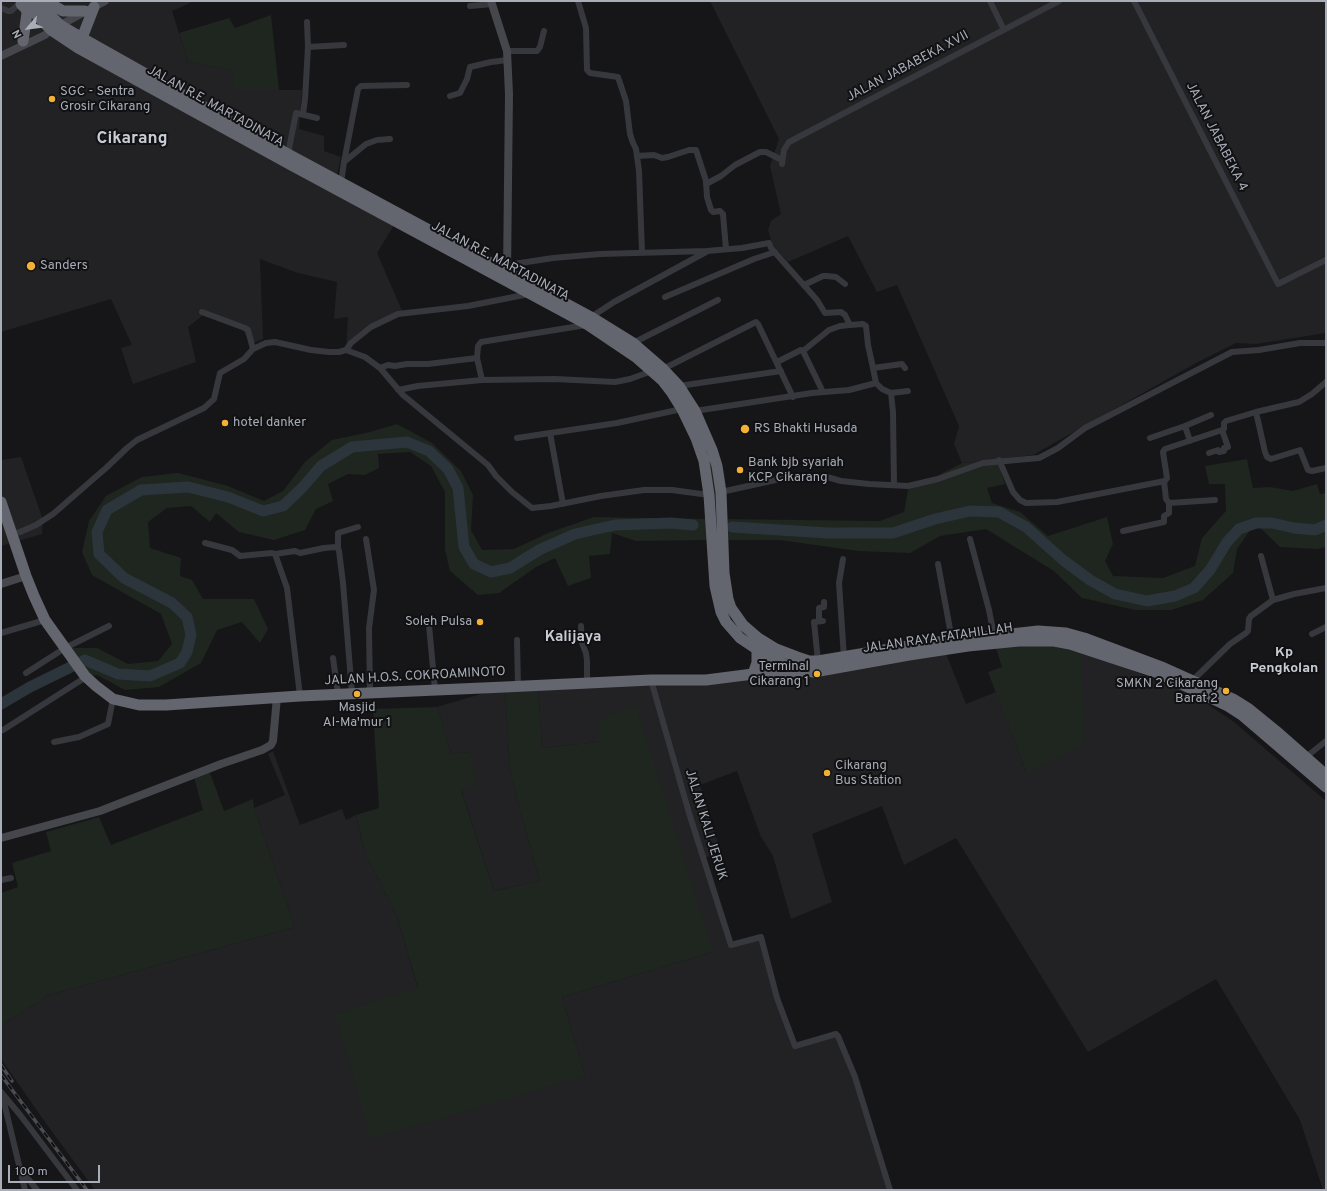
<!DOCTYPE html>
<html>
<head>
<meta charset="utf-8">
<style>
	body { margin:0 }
	#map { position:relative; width:1327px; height:1191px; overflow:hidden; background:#161618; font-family:Overpass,sans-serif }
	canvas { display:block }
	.frame { position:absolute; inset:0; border:2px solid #a8adb8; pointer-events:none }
	.north { position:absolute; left:8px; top:8px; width:40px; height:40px; -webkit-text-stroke:3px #111113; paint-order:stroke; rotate:242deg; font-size:11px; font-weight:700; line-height:16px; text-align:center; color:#a8adb8 }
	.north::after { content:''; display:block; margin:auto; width:14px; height:18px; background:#a8adb8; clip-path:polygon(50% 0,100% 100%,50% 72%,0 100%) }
	.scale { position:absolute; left:8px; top:1165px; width:92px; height:18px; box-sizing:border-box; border:2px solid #a8adb8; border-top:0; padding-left:5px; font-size:12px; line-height:14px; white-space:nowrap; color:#a8adb8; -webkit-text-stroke:3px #111113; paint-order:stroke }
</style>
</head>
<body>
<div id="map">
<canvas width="1327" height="1191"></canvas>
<div class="frame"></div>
<div class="north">N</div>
<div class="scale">100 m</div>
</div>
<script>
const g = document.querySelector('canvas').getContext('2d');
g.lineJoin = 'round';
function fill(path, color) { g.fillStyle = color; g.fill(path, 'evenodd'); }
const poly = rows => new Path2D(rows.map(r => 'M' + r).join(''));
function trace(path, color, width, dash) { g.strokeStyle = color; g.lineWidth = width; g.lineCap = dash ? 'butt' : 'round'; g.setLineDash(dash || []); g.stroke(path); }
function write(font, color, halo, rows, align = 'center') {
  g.font = font + ' Overpass,sans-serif'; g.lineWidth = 4; g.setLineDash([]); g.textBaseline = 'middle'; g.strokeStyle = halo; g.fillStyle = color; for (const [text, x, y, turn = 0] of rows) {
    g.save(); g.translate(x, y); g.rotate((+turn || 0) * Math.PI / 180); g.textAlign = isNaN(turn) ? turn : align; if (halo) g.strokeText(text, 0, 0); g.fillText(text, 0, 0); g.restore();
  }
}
const built = poly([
	[1,1,190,1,190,3,172,11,188,62,235,71,234,90,302,90,299,129,324,136,324,151,341,157,334,188,396,222,377,253,403,313,371,327,346,350,348,317,334,319,337,282,298,273,260,259,263,339,250,344,242,328,207,312,188,327,196,362,133,384,121,348,132,345,111,299,1,332],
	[710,1,1326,1,1326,333,1256,344,1236,343,1196,363,1033,455,962,463,954,444,959,426,897,285,877,292,848,236,788,262,772,244,768,230,771,221,781,214,770,166,779,139],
	[21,457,43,520,42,534,1,546,1,460],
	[1081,650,1194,695,1234,722,1326,801,1326,1190,1323,1190,1300,1120,1216,979,1088,1052,956,838,904,865,882,806,812,834,832,902,791,919,773,856,761,837,737,771,700,785,721,853,704,858,731,945,761,937,795,1046,836,1034,840,1038,889,1190,95,1190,45,1122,1,1059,1,1026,49,995,295,927,254,808,285,795,268,754,273,751,300,825,342,809,346,820,356,815,365,853,397,916,418,989,336,1014,585,1076,562,997,713,952,599,742,542,748,538,685,706,680,945,651,966,704,996,692,1027,774],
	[505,687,510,770,522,818,540,881,494,891,461,789,470,752,451,754,437,707]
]);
const green = poly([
	[271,15,279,90,234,90,234,71,188,62,179,33,229,18,235,28],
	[392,210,616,332,633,343,663,369,686,397,695,411,712,450,719,478,723,519,880,521,904,512,909,484,935,477,962,463,996,459,1005,484,987,488,992,503,1020,512,1048,536,1107,517,1113,544,1105,561,1113,576,1163,578,1195,566,1202,538,1226,511,1225,484,1209,484,1205,466,1247,459,1253,488,1270,487,1293,491,1317,484,1320,494,1326,493,1326,547,1317,549,1280,547,1255,523,1237,549,1233,573,1203,600,1171,610,1135,610,1082,598,1054,571,986,529,940,536,910,553,858,551,780,540,723,540,722,519,711,519,711,540,636,541,612,533,610,554,589,556,591,578,568,586,555,558,536,567,499,593,478,595,450,571,445,550,445,492,431,466,410,452,378,454,379,468,365,475,348,474,328,484,333,501,316,509,305,530,274,540,239,532,216,513,210,522,191,506,167,508,148,522,150,548,181,558,180,576,192,580,203,599,254,599,268,629,260,643,242,622,217,630,201,663,159,687,125,690,97,675,86,677,65,648,97,648,128,664,158,661,172,644,161,614,92,575,82,552,89,521,106,496,142,477,178,473,228,486,264,501,283,491,305,462,332,440,370,432,397,424,432,443,461,471,473,495,471,530,482,550,514,549,548,533,594,517,711,519,707,479,704,461,696,438,682,409,672,393,662,380,637,358,588,325,388,218],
	[1040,644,1081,650,1084,743,1027,774,988,672,1002,667,996,648],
	[538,685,542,748,599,742,598,720,636,706,713,952,562,997,585,1076,371,1139,335,1014,418,988,397,916,365,853,356,815,379,808,373,709,437,707,451,754,470,752,476,783,461,790,494,891,540,881,522,818,510,770,505,687],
	[209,770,224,811,253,799,254,808,295,927,49,995,1,1026,1,893,18,887,12,863,51,851,46,832,99,817,111,845,203,810,194,777]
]);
const river = poly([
	[732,527,828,533,893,533,935,519,970,511,999,512,1026,527,1063,560,1090,580,1115,594,1147,601,1175,596,1194,588,1210,570,1227,542,1239,529,1256,523,1272,523,1294,528,1315,530,1326,525],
	[1,704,30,687,85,660,118,674,150,676,180,663,187,652,191,635,187,617,172,603,124,578,99,554,97,532,107,510,141,490,188,487,228,497,263,511,283,506,302,488,321,466,352,447,407,442,429,451,448,469,458,488,464,547,474,564,491,572,510,568,539,550,575,534,615,525,671,523,693,525]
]);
const street = poly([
	[578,1,586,28,587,70,590,73,618,77,626,101,630,134,633,143,636,149,639,171,642,252],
	[990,1,1004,30],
	[1134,1,1278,284,1326,260],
	[470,6,492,4],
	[1,8,8,11,11,11,20,3],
	[308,47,344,45],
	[507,51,537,51,540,47,544,31],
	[450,96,460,93,467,79,470,67,491,62,508,60],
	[303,114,305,99,308,47,307,22],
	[288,154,296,113,317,118],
	[637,156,654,155,662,158,668,157,689,150,696,150,706,181,707,197,711,210,713,212,720,211,723,214,726,249],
	[344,162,366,144,377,140,390,139],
	[782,164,784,150,789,142,1059,1],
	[341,183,344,162,358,89,361,86,407,85],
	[706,184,721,176,735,165,760,152,766,152,782,160],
	[507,265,553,258,600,254,707,251,742,248,769,243,771,248,817,300,825,313,841,312,845,315,850,325,863,324,866,326,868,345,873,368,876,383,882,389,891,393,893,412,894,485],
	[804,285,823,276,827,276,836,277,845,284],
	[665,297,754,259,775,252],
	[202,312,245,328,248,330,253,349],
	[591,317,614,302,706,252],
	[633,343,718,300],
	[346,350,365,357,380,368,403,395,488,465,496,476,512,492,532,508,551,506,601,496,644,490,672,490,709,495],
	[803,351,829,330,840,326,850,325],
	[777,362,801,350,803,351,823,392],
	[380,368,388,365,395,366,407,364,428,364,477,358],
	[873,368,902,364,905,368],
	[663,369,756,322,758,324,793,397],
	[482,380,477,358,478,346,481,342,586,325],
	[679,386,781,371],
	[398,390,418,386,482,380,555,379,615,382,630,379,652,371],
	[891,393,908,391],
	[695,411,812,393,849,390,876,383],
	[1256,412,1265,452,1267,457,1271,459,1300,450,1308,470,1312,471,1326,468],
	[1185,426,1211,415],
	[550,433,563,504],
	[517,438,617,423,682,409],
	[1150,438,1185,426,1190,441],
	[1209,453,1218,450,1219,452,1224,451,1224,448,1228,447,1222,430],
	[999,460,1013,492,1020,500,1026,503,1057,502,1165,481,1167,478,1163,452,1165,449,1222,430,1224,429,1224,423,1226,421,1256,412,1299,402,1312,394,1326,382],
	[1164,481,1166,499,1169,503,1215,500],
	[721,492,780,479,804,477,827,477,841,481,869,484,908,486,938,479,983,463,1039,458,1058,448,1085,428,1232,352,1259,350,1300,343,1326,343],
	[1123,531,1164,522,1164,516,1169,513,1169,503],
	[12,534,20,532,36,525,53,514,106,468,127,448,137,440,204,408,214,399,220,373,244,359,253,349,266,343,275,342,311,350,329,352,339,352,346,350,351,343,371,327,398,314,468,306,529,294],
	[366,539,374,590,369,628,370,693],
	[970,539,989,610,994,636],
	[205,543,232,550,240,556,272,553,275,554,287,588,300,696],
	[338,548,338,533,358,527],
	[275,554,295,551,300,553,324,548,336,547,338,548,339,551,343,583,352,693],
	[1261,556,1273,600],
	[843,559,839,583,844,658],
	[938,564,952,640],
	[819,621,819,608,824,607,824,602],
	[429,625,435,690],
	[581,626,582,643,586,653,587,661,587,683],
	[1,633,45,620],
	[1312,634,1326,627],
	[517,640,518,686],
	[333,658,338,694],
	[818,661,814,622,823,621],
	[26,673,65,648,109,626],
	[651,680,689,813,731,945,761,937,777,998,795,1046,836,1034,838,1036,855,1077,890,1190],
	[1193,680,1230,644,1246,633,1248,631,1249,619,1251,616,1273,600,1294,594,1326,588],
	[3,730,86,677],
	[54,742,79,737,108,724,113,699],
	[1306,757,1326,741],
	[1,880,11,878],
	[1,1092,21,1116,77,1190],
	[2,1094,25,1190],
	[20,1169,37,1190]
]);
const secondary = poly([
	[491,1,507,51,509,94,507,272],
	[1,56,45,35,51,30,105,1],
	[1,584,26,576],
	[1,838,100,811,221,764,262,750,271,745,273,741,277,697]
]);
const highway = poly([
	[23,1,51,30,78,48,291,165,588,325,637,358,662,380,672,393,682,409,696,438,704,461,709,495,715,586,721,612,726,622,740,638,770,658,800,671,814,672,909,655,968,646,1019,641,1054,641,1070,644,1158,673,1228,706,1242,715,1326,787],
	[36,1,60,25,82,38,288,154,591,317,633,343,663,369,679,386,695,411,712,450,717,466,721,492,724,573,728,599,731,608,743,625,758,638,776,649,797,657,809,661,818,661,920,644,994,636,1038,631,1066,633,1084,638,1164,668,1233,699,1249,709,1276,731,1326,775],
	[46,1,63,11,85,11],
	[21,4,26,9,27,13,23,41],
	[82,38,94,7],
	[1,502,26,576,34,596,45,620,85,676,96,686,113,699,139,705,166,705,300,696,505,687,651,680,706,680,753,674,771,675,798,671],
	[753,674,757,663,757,651]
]);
const rail = poly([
	[1,1065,12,1081],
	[1,1075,87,1190]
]);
const markers = [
	[52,99,4,"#f2b134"],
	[31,266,5,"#f2b134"],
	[225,423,4,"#f2b134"],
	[745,429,5,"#f2b134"],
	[740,470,4,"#f2b134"],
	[480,622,4,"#f2b134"],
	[817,674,4,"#f2b134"],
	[1226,691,4,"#f2b134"],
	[357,694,4,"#f2b134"],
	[827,773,4,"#f2b134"]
];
const streetNames = [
	["JALAN JABABEKA XVII",908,67,-28],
	["JALAN R.E. MARTADINATA",215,107,29],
	["JALAN JABABEKA 4",1216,137,63],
	["JALAN R.E. MARTADINATA",500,262,28],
	["JALAN RAYA FATAHILLAH",938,639,-8],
	["JALAN H.O.S. COKROAMINOTO",415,677,-3],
	["JALAN KALI JERUK",705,825,73]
];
const poiNames = [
	["SGC - Sentra",60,92],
	["Grosir Cikarang",60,107],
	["Sanders",40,266],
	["hotel danker",233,423],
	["RS Bhakti Husada",754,429],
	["Bank bjb syariah",748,463],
	["KCP Cikarang",748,478],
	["Soleh Pulsa",472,622,"right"],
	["Terminal",809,667,"right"],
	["Cikarang 1",809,682,"right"],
	["SMKN 2 Cikarang",1218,684,"right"],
	["Barat 2",1218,699,"right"],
	["Masjid",357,708,"center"],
	["Al-Ma'mur 1",357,723,"center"],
	["Cikarang",835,766],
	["Bus Station",835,781]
];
const neighbourhoodNames = [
	["Kp",1284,653],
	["Pengkolan",1284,669]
];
const quarterNames = [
	["Kalijaya",573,638]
];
const districtNames = [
	["Cikarang",132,140]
];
fill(built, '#222225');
fill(green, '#1e261f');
trace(river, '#2c353c', 11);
trace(street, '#37383d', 6);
trace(secondary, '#45474d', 8);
trace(highway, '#63666e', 11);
trace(rail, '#4a4c52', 3.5);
trace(rail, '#111113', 2, [6]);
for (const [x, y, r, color] of markers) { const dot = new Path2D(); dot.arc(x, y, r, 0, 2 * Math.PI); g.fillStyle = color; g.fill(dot); trace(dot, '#111113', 1.5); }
write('13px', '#a8adb8', '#111113', streetNames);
write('13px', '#a8adb8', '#111113', poiNames, 'left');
write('bold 14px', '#c9ccd4', '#111113', neighbourhoodNames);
write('bold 15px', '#c9ccd4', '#111113', quarterNames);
write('bold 17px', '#c9ccd4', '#111113', districtNames);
</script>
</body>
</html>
